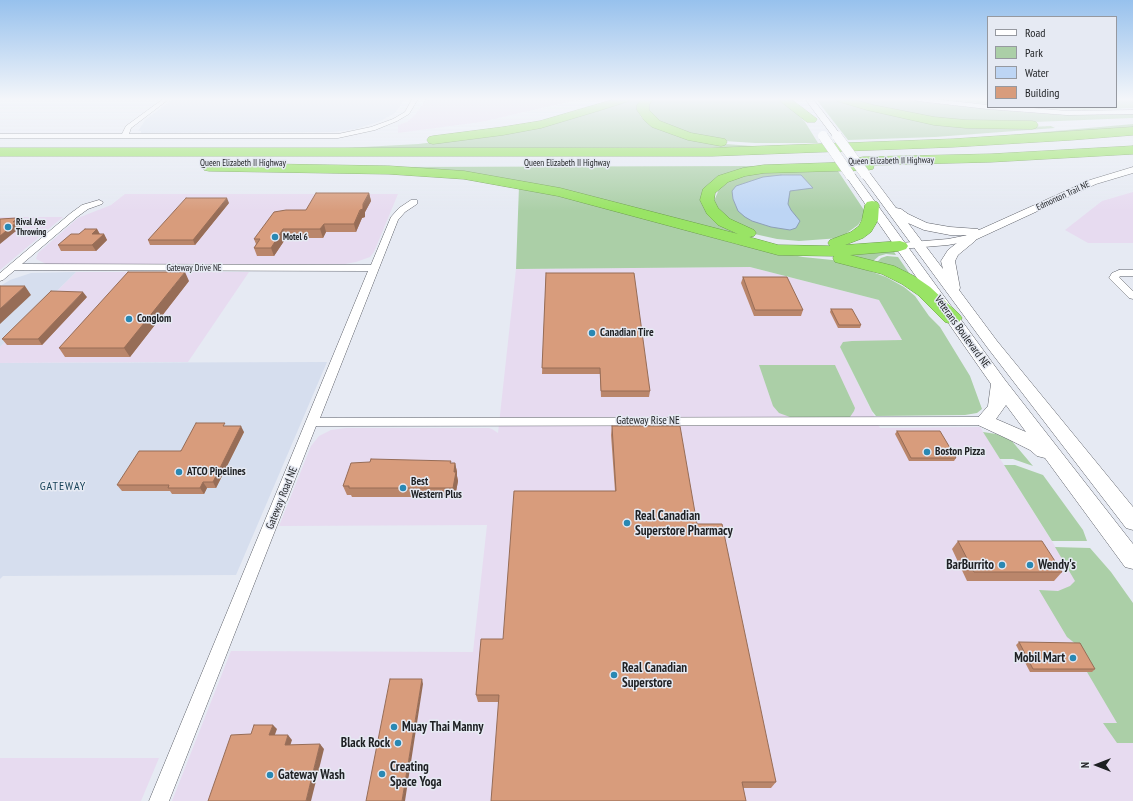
<!DOCTYPE html>
<html>
<head>
<meta charset="utf-8">
<style>
	body { margin:0 }
	#map { position:relative; width:1133px; height:801px; overflow:hidden; background:#e6eaf3; font-family:"PT Sans Narrow",sans-serif }
	canvas { display:block }
	.legend { position:absolute; left:987px; top:16px; width:130px; height:92px; box-sizing:border-box; background:#e6eaf3; border:1px solid #9699a0; margin:0; padding:5px 7px; list-style:none; font-size:12px; color:#1e2023 }
	.legend li { display:flex; align-items:center; gap:8px; height:20px }
	.legend b { width:20px; border:1px solid #9699a0 }
	.north { position:absolute; left:1077px; top:745px; width:40px; height:40px; -webkit-text-stroke:3px #e6eaf3; paint-order:stroke; rotate:270deg; font-size:11px; font-weight:700; line-height:16px; text-align:center; color:#1e2023 }
	.north::after { content:''; display:block; margin:auto; width:14px; height:18px; background:#1e2023; clip-path:polygon(50% 0,100% 100%,50% 72%,0 100%) }
</style>
</head>
<body>
<div id="map">
<canvas width="1133" height="801"></canvas>
<ul class="legend">
<li><b style="height:5px;background:#fff"></b>Road</li>
<li><b style="height:11px;background:#abcfa7"></b>Park</li>
<li><b style="height:11px;background:#bdd5f4"></b>Water</li>
<li><b style="height:11px;background:#d89c7c"></b>Building</li>
</ul>
<div class="north">N</div>
</div>
<script>
const g = document.querySelector('canvas').getContext('2d');
g.lineJoin = 'round';
function fill(path, color) { g.fillStyle = color; g.fill(path, 'evenodd'); }
const poly = rows => new Path2D(rows.map(r => 'M' + r).join(''));
function trace(path, color, width, dash) { g.strokeStyle = color; g.lineWidth = width; g.lineCap = dash ? 'butt' : 'round'; g.setLineDash(dash || []); g.stroke(path); }
function write(font, color, halo, rows, align = 'center') {
  g.font = font + ' "PT Sans Narrow",sans-serif'; g.lineWidth = 3; g.setLineDash([]); g.textBaseline = 'middle'; g.strokeStyle = halo; g.fillStyle = color; for (const [text, x, y, turn = 0] of rows) {
    g.save(); g.translate(x, y); g.rotate((+turn || 0) * Math.PI / 180); g.textAlign = isNaN(turn) ? turn : align; if (halo) g.strokeText(text, 0, 0); g.fillText(text, 0, 0); g.restore();
  }
}
const commercial = poly([
	[426,99,582,99,481,122,398,133,398,125,407,122,415,115],
	[1133,192,1133,243,1088,243,1065,230,1102,201],
	[125,194,398,194,374,252,370,257,356,262,345,264,46,264,36,259,38,253,78,218,111,205],
	[0,217,63,217,0,270],
	[750,267,879,300,902,340,840,347,880,428,980,427,1133,670,1133,801,172,801,231,651,473,652,487,525,279,526,311,446,319,436,331,430,346,428,489,428,492,429,498,433,516,269],
	[76,272,249,272,188,362,0,363,0,347],
	[0,758,159,758,141,801,0,801]
]);
const built = poly([
	[173,99,405,99,395,113,381,121,356,129,334,132,141,133,141,131,138,131,145,120],
	[76,272,0,347,0,286,10,280,31,273],
	[327,362,236,575,3,576,0,579,0,363]
]);
const green = poly([
	[630,99,642,99,639,105,638,111,641,117,652,125,712,143,766,147,344,149,345,148,418,144,476,137,590,112],
	[651,99,777,99,789,105,805,122,818,143,755,143,724,141,670,129,649,114,647,107],
	[816,99,836,99,890,114,1028,127,1051,126,1055,128,935,137,848,140],
	[845,99,907,99,929,103,1020,112,1065,115,1133,114,1133,118,1010,123,936,119,875,108],
	[937,99,988,99,988,104,958,101],
	[1116,99,1133,99,1133,108,1084,110,1018,107,1116,107],
	[1133,124,1133,127,1024,136,1021,134],
	[763,166,704,190,727,228,742,238,507,180,375,167],
	[783,170,838,171,866,213,858,225,840,238,799,241,777,239,750,233,716,210,714,201,720,187,732,179,757,173],
	[519,186,611,209,736,244,803,257,842,261,886,277,904,287,915,296,929,316,940,327,970,376,982,409,977,413,965,415,876,416,872,411,840,347,843,342,852,341,902,340,879,300,750,267,516,269],
	[893,250,896,255,886,254,879,256,872,262,841,254],
	[887,256,898,257,914,280,876,263,881,258],
	[759,365,835,365,855,408,854,411,850,417,790,417,779,413,773,406],
	[983,432,996,434,1011,440,1033,466,1013,459,1000,459],
	[1004,465,1015,465,1043,475,1083,530,1087,541,1052,541],
	[1055,547,1090,548,1111,572,1133,603,1133,743,1117,743,1103,723,1117,723,1087,672,1077,645,1067,637,1039,590,1058,591,1070,586,1075,581]
]);
const water = poly([
	[781,175,801,175,813,188,790,191,788,204,791,210,800,221,796,228,790,230,771,227,752,221,745,217,738,211,733,199,732,191,736,186,763,177,781,175]
]);
const minor = poly([
	[163,99,169,99,131,128,129,134,338,134,371,127,393,119,405,112,412,99,418,99,409,114,397,121,375,130,338,138,0,138,0,134,122,134,126,126,163,99],
	[99,200,103,202,102,204,88,209,77,217,22,264,371,265,391,217,399,208,411,200,417,200,417,204,405,212,398,220,320,418,984,417,988,418,990,421,988,424,984,425,316,426,169,801,149,801,368,271,15,270,3,280,0,281,0,273,71,213,82,205,99,200],
	[1119,270,1133,270,1133,276,1121,276,1119,277,1133,291,1133,299,1129,298,1109,278,1112,273,1119,270]
]);
const tertiary = poly([
	[913,99,933,99,988,105,988,107,1021,107,1067,111,1133,110,1133,114,1067,115,988,109,917,101,913,99],
	[1133,167,1133,173,1096,184,975,240,948,245,900,249,894,246,900,243,948,239,968,235,1090,180,1133,167]
]);
const secondary = poly([
	[805,99,813,99,840,134,842,136,840,138,834,138,805,99],
	[865,171,869,172,896,208,901,209,908,214,927,223,950,227,978,229,980,232,975,235,977,238,975,241,958,255,955,261,960,288,959,290,997,341,1133,507,1133,530,1126,528,987,347,860,174,865,171],
	[908,223,924,230,950,235,967,235,948,250,941,261,943,269,908,223],
	[850,172,854,173,1005,380,1133,544,1133,569,1125,567,1045,458,1037,456,1030,450,1008,439,978,425,975,421,988,406,991,384,845,175,850,172],
	[1006,405,1026,432,996,419,1006,405]
]);
const motorway = poly([
	[615,99,631,99,629,101,601,110,541,128,503,135,433,144,429,143,427,140,429,137,433,136,503,127,540,121,615,99],
	[642,99,653,99,649,105,649,110,660,121,691,133,725,139,727,142,725,145,721,146,688,140,652,127,644,120,637,110,637,105,642,99],
	[779,99,791,99,817,119,815,122,807,122,780,101,779,99],
	[835,99,851,99,873,105,934,117,966,120,1032,121,1036,122,1038,125,1036,128,1032,129,966,128,934,125,867,110,837,101,835,99],
	[1133,127,1133,135,1071,140,953,147,712,156,0,156,0,148,712,148,953,139,1133,127],
	[1133,146,1133,154,991,162,874,165,873,169,868,170,764,173,745,176,728,182,715,193,714,200,718,208,730,219,754,230,756,233,754,236,749,237,778,245,830,246,828,243,830,240,851,232,859,226,862,220,865,205,867,202,872,201,877,202,879,205,878,220,871,232,863,238,845,245,900,241,906,243,908,246,906,249,900,251,850,255,894,266,914,276,930,287,959,314,962,318,959,322,952,324,945,322,918,295,902,284,882,274,835,262,833,258,834,256,778,255,558,196,464,179,389,174,209,171,204,170,202,167,204,164,209,163,389,166,464,171,560,188,738,234,718,225,707,214,700,200,703,189,718,176,743,168,764,165,857,162,858,158,863,157,991,154,1133,146]
]);
const secondaryBridge = poly([
	[823,136,850,175],
	[837,136,865,174]
]);
const wall = poly([
	[369,193,371,201,365,212,365,217,362,218,356,232,326,232,323,238,286,238,274,256,257,256,254,248,256,244,254,239,306,210],
	[229,203,195,245,150,245,148,240],
	[97,229,100,234,104,234,107,240,96,251,61,251,58,245,79,234],
	[546,273,650,391,649,397,601,397,600,374,542,374],
	[743,277,803,310,801,316,754,316,741,283],
	[189,281,130,357,65,357,59,348],
	[87,297,42,345,7,345,2,339],
	[831,309,861,325,860,328,838,328,830,312],
	[226,426,244,432,216,488,207,488,204,494,172,494,170,491,122,491,117,485],
	[612,426,697,524,776,782,771,788,743,788,498,702,478,702,476,695,503,639,615,491,611,435],
	[897,431,956,458,954,461,909,461,895,434],
	[451,463,455,463,457,472,457,476,458,481,455,497,352,497,351,495,347,495,343,486],
	[958,541,1062,572,1054,581,967,581,952,549],
	[1019,642,1095,669,1092,672,1030,672,1016,645]
]);
const shadedWall = poly([
	[369,193,371,201,365,212,365,217,362,218,356,232,354,224],
	[227,198,229,203,195,245,193,240],
	[17,218,21,224,19,225,21,227,0,244,0,236,13,222],
	[324,224,326,232,323,238,320,229],
	[97,229,100,235,92,234],
	[283,229,286,238,274,256,271,248],
	[104,234,107,240,96,251,92,245],
	[185,272,189,281,130,357,124,348],
	[25,286,31,295,0,324,0,309],
	[83,292,87,297,42,345,38,339],
	[241,426,244,432,216,488,213,482],
	[455,463,457,472,457,476,458,481,455,497,453,488,454,472],
	[203,482,207,488,204,494,200,488],
	[422,679,423,684,405,801,402,801],
	[273,725,277,729,273,740,269,735],
	[288,735,292,740,289,749,285,745],
	[320,744,324,749,311,801,306,801]
]);
const building = poly([
	[316,193,369,193,363,204,363,209,360,210,354,224,324,224,320,229,283,229,271,248,254,248,260,239,254,239,274,212,286,210,306,210,316,193],
	[186,198,227,198,193,240,148,240,186,198],
	[17,218,13,222,17,222,0,236,0,219,17,218],
	[85,229,97,229,92,234,104,234,92,245,58,245,71,234,79,234,85,229],
	[128,272,185,272,124,348,59,348,128,272],
	[546,273,634,273,650,391,601,391,600,368,542,368,546,273],
	[743,277,787,277,803,310,755,310,743,277],
	[0,286,25,286,0,309,0,286],
	[51,291,83,292,38,339,2,339,51,291],
	[831,309,852,309,861,325,839,325,831,309],
	[196,423,225,423,223,426,241,426,213,482,203,482,200,488,168,488,169,485,117,485,139,451,181,451,196,423],
	[612,426,680,426,697,524,722,524,776,782,742,782,746,801,491,801,499,695,476,695,481,639,503,639,514,491,616,491,612,426],
	[897,431,940,431,956,458,911,458,897,431],
	[371,459,451,461,450,463,455,463,454,472,456,472,453,488,349,488,349,486,343,486,351,463,370,462,371,459],
	[958,541,1042,541,1062,572,974,572,958,541],
	[1019,642,1080,643,1095,669,1033,669,1019,642],
	[390,679,422,679,402,801,366,801,390,679],
	[254,725,273,725,269,735,288,735,285,745,320,744,306,801,208,801,231,735,251,734,254,725]
]);
const markers = [
	[8,227,4,"#2988b3"],
	[275,237,4,"#2988b3"],
	[129,319,4,"#2988b3"],
	[592,333,4,"#2988b3"],
	[927,452,4,"#2988b3"],
	[179,472,4,"#2988b3"],
	[403,488,4,"#2988b3"],
	[627,523,4,"#2988b3"],
	[1002,565,4,"#2988b3"],
	[1030,565,4,"#2988b3"],
	[1073,658,4,"#2988b3"],
	[614,675,4,"#2988b3"],
	[394,727,4,"#2988b3"],
	[398,743,4,"#2988b3"],
	[382,774,4,"#2988b3"],
	[270,775,4,"#2988b3"]
];
const farStreetnames = [
	["Queen Elizabeth II Highway",891,161,-1],
	["Queen Elizabeth II Highway",243,163],
	["Queen Elizabeth II Highway",567,163],
	["Edmonton Trail NE",1063,196,-25],
	["Gateway Drive NE",194,268]
];
const farPoinames = [
	["Rival Axe",16,222],
	["Throwing",16,232],
	["Motel 6",283,237]
];
const poiNames = [
	["Conglom",137,319],
	["Canadian Tire",600,333],
	["Boston Pizza",935,452],
	["ATCO Pipelines",187,472],
	["Best",411,482],
	["Western Plus",411,495]
];
const streetNames = [
	["Veterans Boulevard NE",962,332,54],
	["Gateway Rise NE",648,421],
	["Gateway Road NE",282,498,-68]
];
const neighbourhoodNames = [
	["GATEWAY",63,487]
];
const nearPoinames = [
	["Real Canadian",635,516],
	["Superstore Pharmacy",635,531],
	["BarBurrito",994,565,"right"],
	["Wendy's",1038,565],
	["Mobil Mart",1065,658,"right"],
	["Real Canadian",622,668],
	["Superstore",622,683],
	["Muay Thai Manny",402,727],
	["Black Rock",390,743,"right"],
	["Creating",390,767],
	["Space Yoga",390,782],
	["Gateway Wash",278,775]
];
fill(commercial, '#e7dbf0');
fill(built, '#d6deee');
fill(green, '#abcfa7');
fill(water, '#bdd5f4');
trace(water, '#8d9fb5', 1);
trace(minor, '#5d6068', 1);
trace(tertiary, '#5d6068', 1);
trace(secondary, '#5d6068', 1);
trace(motorway, '#6e9f4e', 1);
fill(minor, '#fff');
fill(tertiary, '#fff');
fill(secondary, '#fff');
fill(motorway, '#99e465');
trace(secondaryBridge, '#5d6068', 10, []);
trace(secondaryBridge, '#fff', 10);
fill(wall, '#ba866b');
fill(shadedWall, '#976d57');
fill(building, '#d89c7c');
trace(building, '#976d57', 1);
const sky = g.createLinearGradient(0, 0, 0, 211);
sky.addColorStop(0, '#97c1ed');
sky.addColorStop(0.47, '#f4f6fa');
sky.addColorStop(1, '#f4f6fa00');
g.fillStyle = sky;
g.fillRect(0, 0, 1133, 211);
for (const [x, y, r, color] of markers) { const dot = new Path2D(); dot.arc(x, y, r, 0, 2 * Math.PI); g.fillStyle = color; g.fill(dot); trace(dot, '#e6eaf3', 1.5); }
write('9px', '#1e2023', '#e6eaf3', farStreetnames);
write('bold 9px', '#1e2023', '#e6eaf3', farPoinames, 'left');
write('bold 11px', '#1e2023', '#e6eaf3', poiNames, 'left');
write('11px', '#1e2023', '#e6eaf3', streetNames);
g.letterSpacing = '1px';
write('12px', '#174258', '#e6eaf3', neighbourhoodNames);
g.letterSpacing = '0px';
write('bold 13px', '#1e2023', '#e6eaf3', nearPoinames, 'left');
</script>
</body>
</html>
